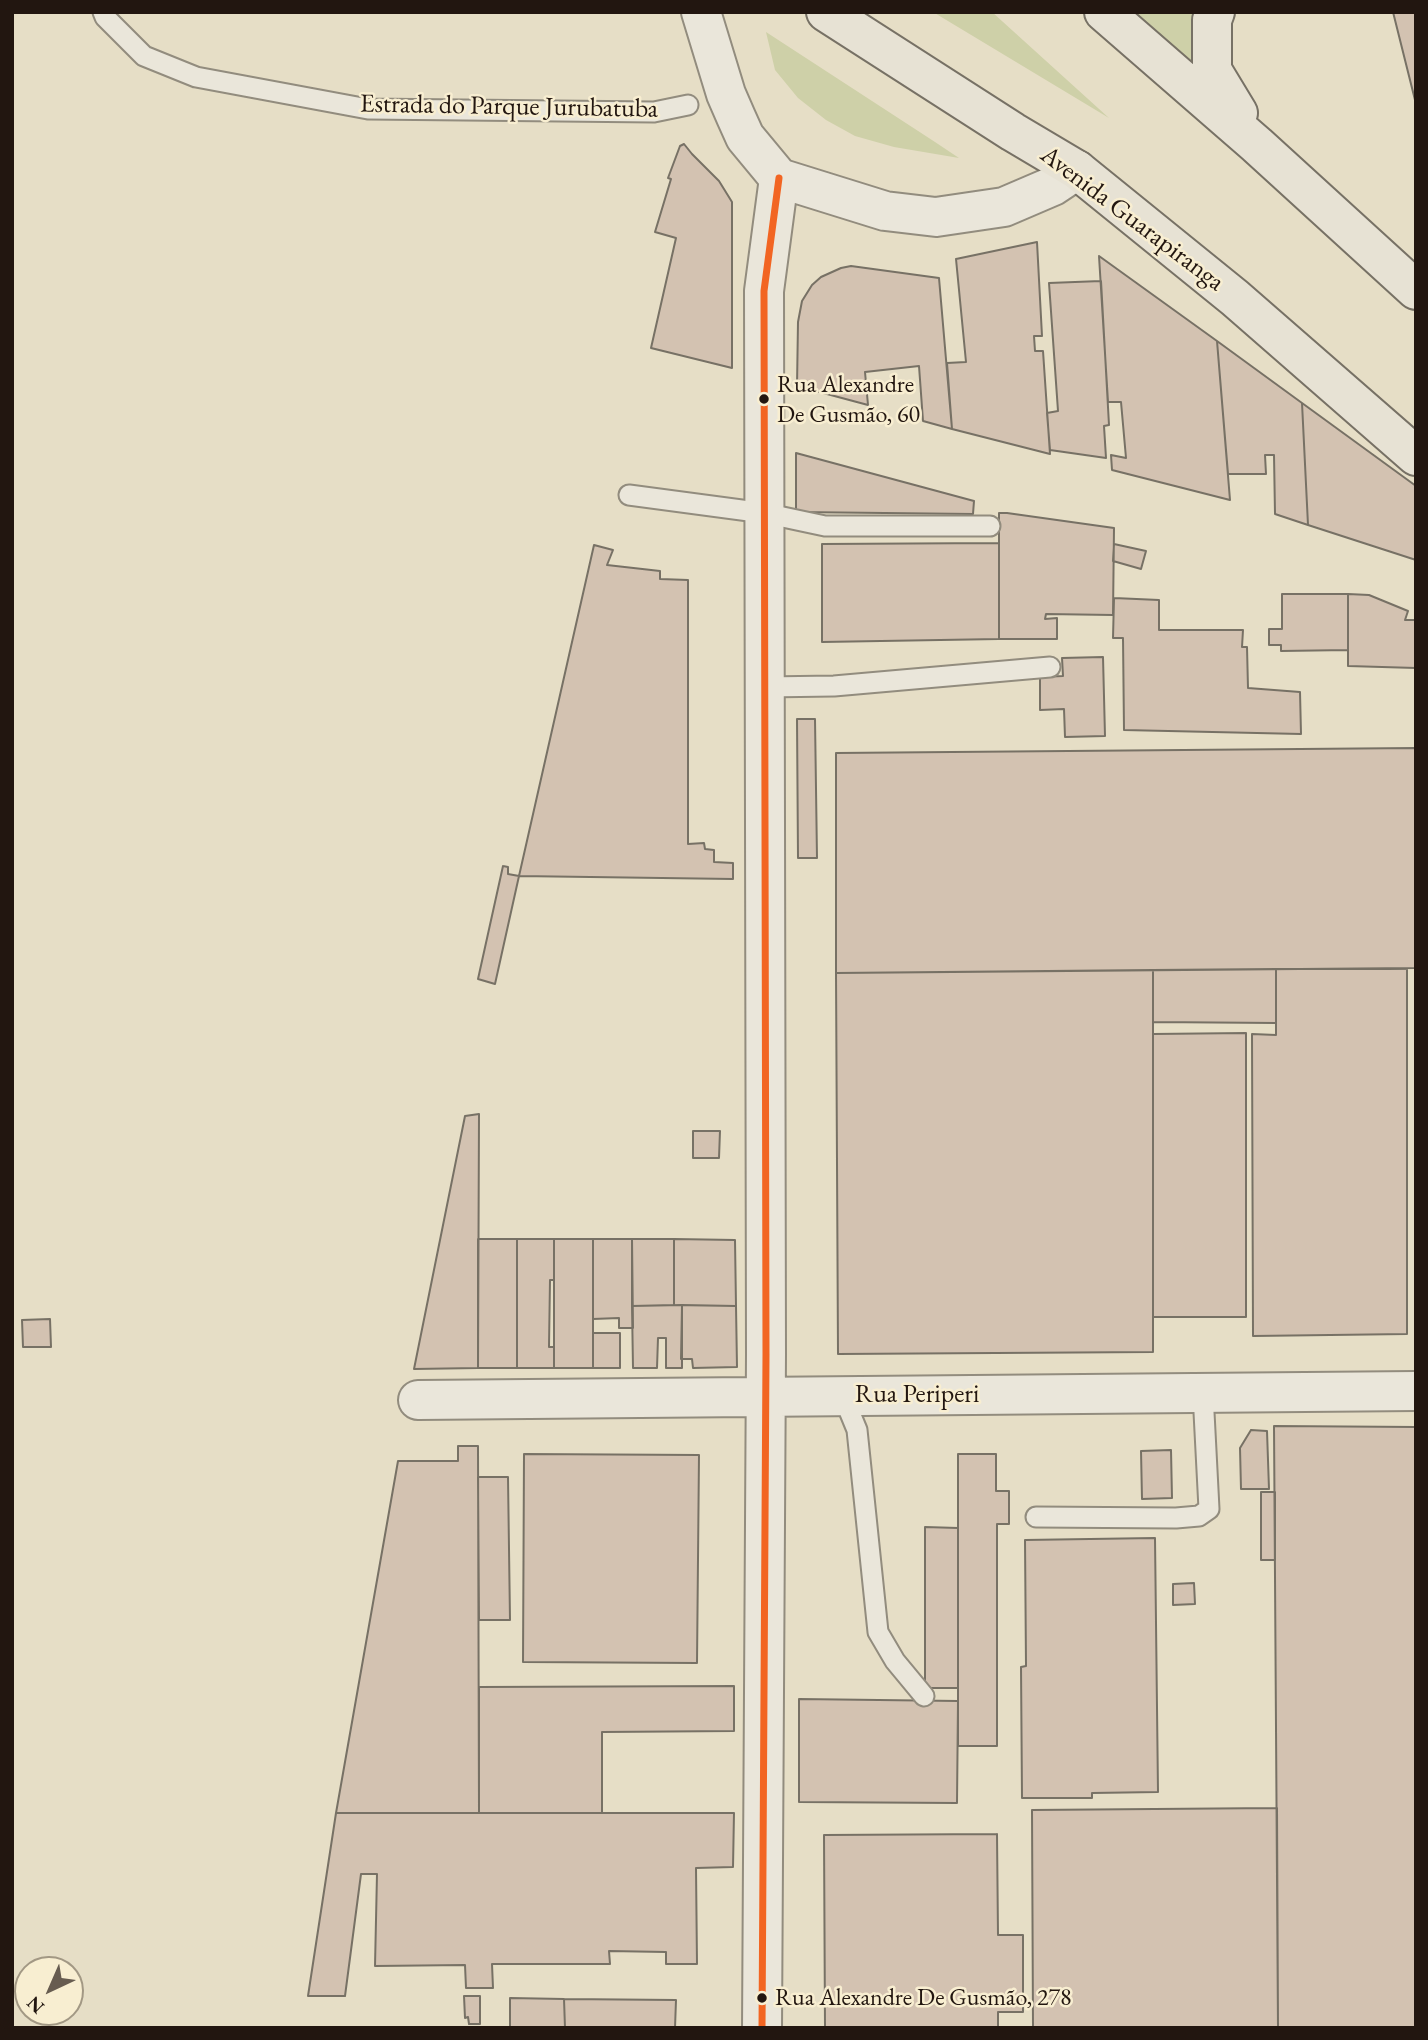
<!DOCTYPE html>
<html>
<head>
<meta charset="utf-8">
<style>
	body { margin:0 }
	#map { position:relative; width:1428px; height:2040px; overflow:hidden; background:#e6dec6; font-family:"EB Garamond",serif }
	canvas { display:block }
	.frame { position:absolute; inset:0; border:14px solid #221610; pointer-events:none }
	.north { position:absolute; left:14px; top:1956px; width:70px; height:70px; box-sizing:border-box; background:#f8eed1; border:2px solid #a29884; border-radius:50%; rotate:224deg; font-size:19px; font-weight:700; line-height:28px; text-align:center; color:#221610 }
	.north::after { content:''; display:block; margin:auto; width:24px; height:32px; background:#675c50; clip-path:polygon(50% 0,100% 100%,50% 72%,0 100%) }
</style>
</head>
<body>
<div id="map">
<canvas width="1428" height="2040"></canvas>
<div class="frame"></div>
<div class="north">N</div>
</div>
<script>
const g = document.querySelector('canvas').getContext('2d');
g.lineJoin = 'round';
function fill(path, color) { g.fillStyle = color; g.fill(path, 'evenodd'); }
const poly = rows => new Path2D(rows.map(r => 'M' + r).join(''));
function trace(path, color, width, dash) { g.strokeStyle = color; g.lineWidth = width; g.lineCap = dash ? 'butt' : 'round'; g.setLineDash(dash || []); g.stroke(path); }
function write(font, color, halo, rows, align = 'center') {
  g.font = font + ' "EB Garamond",serif'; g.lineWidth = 5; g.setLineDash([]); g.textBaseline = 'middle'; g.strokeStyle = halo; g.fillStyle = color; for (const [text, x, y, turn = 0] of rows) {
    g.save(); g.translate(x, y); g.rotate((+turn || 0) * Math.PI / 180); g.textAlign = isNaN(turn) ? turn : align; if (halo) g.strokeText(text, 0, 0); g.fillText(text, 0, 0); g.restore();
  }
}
const green = poly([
	[933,12,992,12,1109,118],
	[1131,12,1208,12,1206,75],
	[766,32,935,142,959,158,894,147,855,136,826,120,798,98,775,70]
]);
const building = poly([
	[1393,12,1416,12,1416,104,1393,12],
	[684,144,692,154,719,181,732,202,732,368,651,348,676,238,655,232,671,179,668,178,680,146,684,144],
	[1037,242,1042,336,1034,336,1035,351,1043,351,1050,454,952,429,947,363,966,362,956,259,1037,242],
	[1099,256,1217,341,1230,500,1112,470,1111,455,1126,458,1121,402,1108,402,1099,256],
	[851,266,939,278,952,429,923,421,919,366,865,372,868,405,797,386,798,322,802,301,812,285,821,277,841,268,851,266],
	[1101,281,1109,425,1104,426,1106,458,1050,450,1047,413,1058,411,1049,283,1101,281],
	[1217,341,1302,403,1308,525,1275,514,1274,455,1265,455,1266,474,1228,474,1217,341],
	[1302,403,1416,486,1416,560,1308,525,1302,403],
	[796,453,974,501,973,514,796,512,796,453],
	[999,513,1007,513,1114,528,1113,615,1046,614,1045,619,1057,618,1057,639,999,639,999,513],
	[999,543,999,639,822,642,822,544,999,543],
	[1114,544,1146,551,1141,569,1113,561,1114,544],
	[594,545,613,550,607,565,660,571,660,579,688,580,688,844,704,843,705,849,714,850,714,862,733,863,733,879,519,876,594,545],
	[1282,594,1348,594,1348,650,1281,651,1281,645,1269,645,1269,629,1282,629,1282,594],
	[1348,594,1369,595,1408,611,1405,620,1416,620,1416,668,1348,666,1348,594],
	[1114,598,1159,600,1159,630,1243,630,1242,647,1247,647,1248,688,1300,692,1301,734,1124,730,1123,638,1113,638,1114,598],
	[1103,657,1105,736,1065,737,1064,709,1040,710,1040,677,1063,676,1062,658,1103,657],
	[797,719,815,719,817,858,798,858,797,719],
	[1416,748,1416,968,836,973,836,753,1416,748],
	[503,866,508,867,508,874,519,876,495,984,478,979,503,866],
	[1276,969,1276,1023,1153,1022,1153,970,1276,969],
	[1276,969,1407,969,1407,1334,1253,1336,1252,1034,1276,1035,1276,969],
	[1153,970,1153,1352,838,1354,836,973,1153,970],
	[1246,1033,1246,1317,1153,1317,1153,1034,1246,1033],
	[479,1114,478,1368,414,1369,465,1116,479,1114],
	[693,1131,720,1131,719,1158,693,1158,693,1131],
	[478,1239,517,1239,517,1368,478,1368,478,1239],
	[517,1239,554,1239,554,1280,550,1280,549,1347,554,1347,554,1368,517,1368,517,1239],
	[554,1239,593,1239,593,1368,554,1368,554,1239],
	[593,1239,632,1239,633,1328,619,1328,619,1318,593,1319,593,1239],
	[632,1239,674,1239,674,1305,632,1306,632,1239],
	[674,1239,735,1240,736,1306,674,1305,674,1239],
	[682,1305,682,1368,666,1368,666,1338,658,1338,657,1368,633,1368,632,1306,682,1305],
	[682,1305,736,1306,737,1367,693,1368,692,1359,681,1359,682,1305],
	[50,1319,51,1347,23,1347,22,1320,50,1319],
	[593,1333,620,1333,620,1368,593,1368,593,1333],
	[1274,1426,1416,1427,1416,2028,1278,2028,1274,1426],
	[1251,1430,1267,1431,1269,1489,1241,1489,1240,1448,1251,1430],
	[458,1446,478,1446,479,1813,336,1813,398,1461,458,1461,458,1446],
	[1171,1450,1172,1498,1142,1499,1141,1451,1171,1450],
	[524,1454,699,1455,697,1663,523,1662,524,1454],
	[958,1454,996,1454,996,1491,1009,1491,1009,1524,997,1524,997,1746,958,1746,958,1454],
	[478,1477,508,1477,510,1620,479,1620,478,1477],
	[1261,1492,1275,1492,1275,1560,1261,1560,1261,1492],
	[925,1527,958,1528,958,1688,925,1688,925,1527],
	[1155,1538,1158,1792,1092,1793,1092,1798,1022,1798,1021,1667,1026,1666,1025,1540,1155,1538],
	[1194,1583,1195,1604,1173,1605,1173,1584,1194,1583],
	[734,1686,734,1731,602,1732,602,1813,479,1813,479,1687,734,1686],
	[799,1699,958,1701,957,1803,799,1802,799,1699],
	[1277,1808,1278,2028,1033,2028,1032,1810,1277,1808],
	[336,1813,734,1813,733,1867,696,1868,697,1964,666,1964,666,1952,609,1951,610,1964,492,1964,493,1988,466,1988,465,1965,375,1966,377,1874,361,1874,345,1996,308,1996,336,1813],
	[997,1834,998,1935,1023,1935,1023,2012,998,2012,998,2028,825,2028,824,1835,997,1834],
	[464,1996,480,1996,480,2024,469,2024,468,2017,465,2018,464,1996],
	[510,1998,564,1999,565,2028,510,2028,510,1998],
	[564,1999,676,2000,675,2028,565,2028,564,1999]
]);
const lane = poly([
	[103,12,105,17,144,56,196,77,368,109,654,112,688,105],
	[629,495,764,513,825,526,990,526],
	[765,687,834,686,1050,667],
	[843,1396,857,1430,878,1632,895,1661,924,1696],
	[1036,1517,1176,1518,1199,1516,1209,1509,1203,1393]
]);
const street = poly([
	[701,12,726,94,736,117,745,137,779,178,885,211,936,217,1004,207,1053,186,1077,170],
	[418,1400,1416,1391],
	[762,2028,766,1354,764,291,779,178]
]);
const primary = poly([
	[826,12,1013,132,1077,170,1235,298,1416,456],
	[1104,12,1257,145,1416,290],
	[1215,12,1212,20,1212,70,1238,113]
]);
const bus1 = poly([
	[762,2028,766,1354,764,291,779,178]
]);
const markers = [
	[764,399,6,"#221610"],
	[762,1998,6,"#221610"]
];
const busNames = [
	["Rua Alexandre",777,385],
	["De Gusmão, 60",777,415],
	["Rua Alexandre De Gusmão, 278",775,1998]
];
const streetNames = [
	["Estrada do Parque Jurubatuba",509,107,1],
	["Avenida Guarapiranga",1132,219,37],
	["Rua Periperi",917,1395]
];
fill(green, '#ced0a8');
fill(building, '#d3c2b1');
trace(building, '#777165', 2);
trace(lane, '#928c7e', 23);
trace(street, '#928c7e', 42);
trace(primary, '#777165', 42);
trace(lane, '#eae6da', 19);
trace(street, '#eae6da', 38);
trace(primary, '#e7e2d4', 38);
trace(bus1, '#f26522', 7);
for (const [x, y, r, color] of markers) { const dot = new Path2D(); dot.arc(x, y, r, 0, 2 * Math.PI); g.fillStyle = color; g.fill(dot); trace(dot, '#f8eed1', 2.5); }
write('24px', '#221610', '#f8eed1', busNames, 'left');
write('26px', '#221610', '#f8eed1', streetNames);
</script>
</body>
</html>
